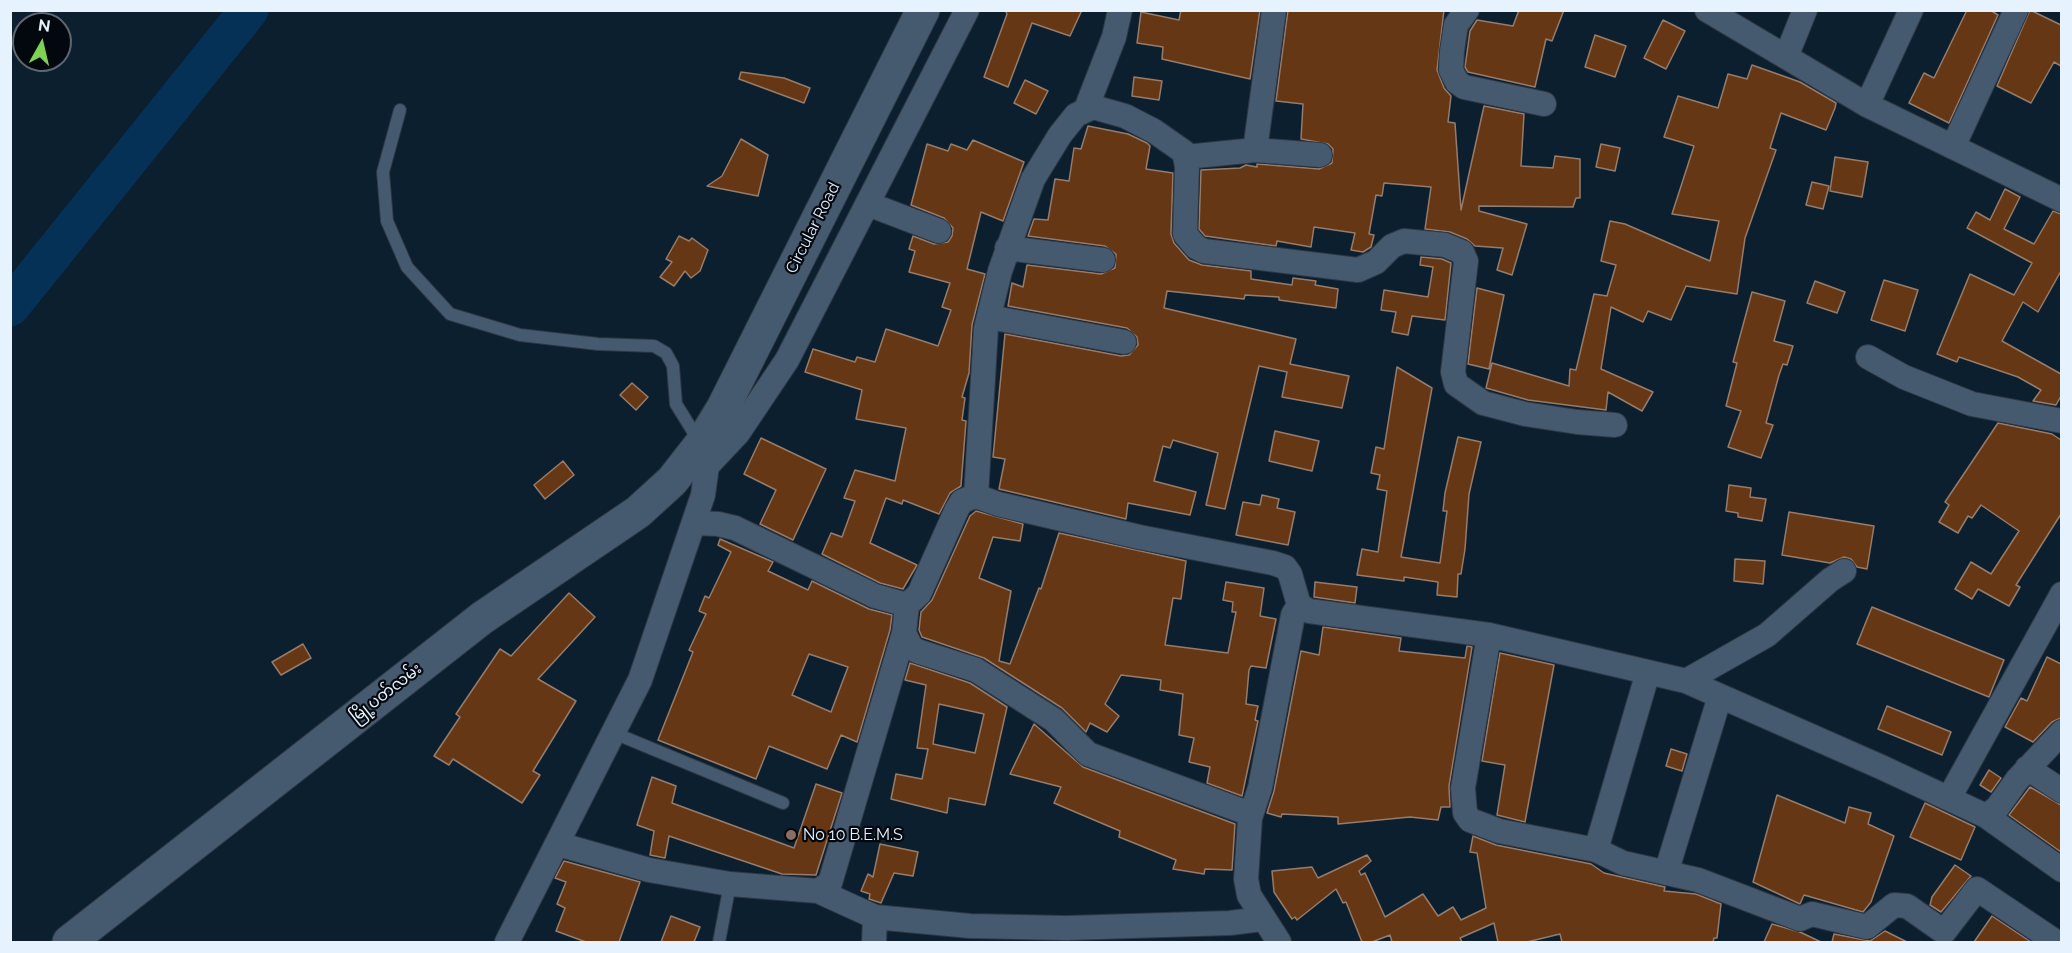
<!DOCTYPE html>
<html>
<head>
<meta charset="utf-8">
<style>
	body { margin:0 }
	#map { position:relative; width:2072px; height:953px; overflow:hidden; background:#0b1f2f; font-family:Raleway,sans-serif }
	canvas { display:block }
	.frame { position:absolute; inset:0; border:12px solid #e6f2fe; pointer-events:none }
	.north { position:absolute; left:12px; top:12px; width:60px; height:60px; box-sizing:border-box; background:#03080f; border:2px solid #5e666f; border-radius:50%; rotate:8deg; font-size:16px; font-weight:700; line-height:24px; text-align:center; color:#e6f2fe }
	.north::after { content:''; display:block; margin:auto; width:21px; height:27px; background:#7ed153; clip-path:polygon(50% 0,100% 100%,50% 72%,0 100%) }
</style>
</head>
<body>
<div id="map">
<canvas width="2072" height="953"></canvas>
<div class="frame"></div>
<div class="north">N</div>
</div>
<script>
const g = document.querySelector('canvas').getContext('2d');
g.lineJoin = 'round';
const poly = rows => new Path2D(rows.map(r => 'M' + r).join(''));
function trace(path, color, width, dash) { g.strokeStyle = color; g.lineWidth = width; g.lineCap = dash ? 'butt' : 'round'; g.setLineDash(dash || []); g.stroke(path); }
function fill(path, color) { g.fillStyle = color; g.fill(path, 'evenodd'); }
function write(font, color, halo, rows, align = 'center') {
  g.font = font + ' Raleway,"Noto Sans Myanmar",sans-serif'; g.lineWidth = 4.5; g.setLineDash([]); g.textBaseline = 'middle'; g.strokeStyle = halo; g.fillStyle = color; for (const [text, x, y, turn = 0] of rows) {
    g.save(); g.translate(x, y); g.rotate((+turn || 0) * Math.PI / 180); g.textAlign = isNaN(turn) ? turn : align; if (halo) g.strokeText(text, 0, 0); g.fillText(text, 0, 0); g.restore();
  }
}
const river = poly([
	[10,307,249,10]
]);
const building = poly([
	[1005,10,1082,10,1070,36,1032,23,1008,87,984,77,1007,14,1005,10],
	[1181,10,1260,10,1250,79,1162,59,1163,47,1137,43,1141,12,1179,20,1181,10],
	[1288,10,1444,10,1437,70,1444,88,1451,96,1448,122,1455,123,1461,210,1484,106,1524,114,1521,166,1553,168,1555,156,1580,159,1580,198,1576,198,1573,207,1479,206,1479,211,1527,224,1512,275,1497,270,1503,248,1475,246,1467,239,1450,232,1425,229,1431,187,1384,183,1382,196,1376,195,1369,234,1374,235,1371,247,1363,252,1351,250,1355,233,1314,227,1311,247,1277,241,1276,246,1205,236,1199,229,1201,170,1240,168,1246,165,1257,167,1257,164,1319,169,1332,163,1333,149,1328,144,1301,139,1303,104,1276,101,1288,10],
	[1519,10,1564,10,1552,41,1546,39,1535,87,1468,72,1465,67,1470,31,1477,20,1513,26,1519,10],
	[1967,10,1990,10,1998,15,1949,123,1909,103,1924,73,1934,78,1967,10],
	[2030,10,2061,25,2061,66,2054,62,2031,103,1997,86,2030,10],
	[1663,20,1685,31,1666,69,1644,58,1663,20],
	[1595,35,1626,46,1615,77,1585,67,1595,35],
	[1752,65,1800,82,1836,103,1835,108,1826,130,1781,113,1770,148,1776,150,1745,238,1737,294,1686,286,1671,320,1648,311,1643,322,1611,307,1601,369,1653,392,1642,411,1608,392,1606,410,1528,400,1486,388,1492,363,1569,386,1570,369,1576,370,1594,294,1607,296,1616,265,1601,261,1610,221,1625,224,1710,261,1719,221,1672,214,1694,146,1664,137,1678,96,1718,108,1728,74,1747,79,1752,65],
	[741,72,784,78,810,88,804,103,739,79,741,72],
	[1134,77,1162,81,1159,100,1132,96,1134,77],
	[1025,80,1048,91,1036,114,1014,103,1025,80],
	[1088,126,1128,134,1147,143,1150,146,1146,169,1173,173,1171,234,1174,243,1189,260,1202,265,1251,271,1251,279,1292,285,1293,278,1316,281,1315,285,1338,289,1336,308,1279,300,1279,297,1245,295,1244,299,1167,291,1164,308,1296,339,1290,364,1349,376,1342,408,1282,397,1287,372,1259,366,1225,509,1206,505,1218,453,1173,440,1170,448,1163,446,1154,481,1196,492,1190,515,1128,503,1126,519,999,489,1005,459,993,457,1005,334,1121,356,1129,355,1138,345,1137,337,1127,328,1008,306,1012,283,1023,287,1027,265,1101,274,1115,268,1116,254,1105,246,1028,236,1034,219,1048,220,1055,179,1069,181,1074,148,1081,149,1088,126],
	[741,139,768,155,758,196,707,186,722,176,741,139],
	[973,140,1024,162,1003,221,981,212,967,269,985,274,972,325,969,373,962,397,965,398,962,420,966,421,961,486,950,493,939,514,903,500,902,504,886,498,870,543,917,565,903,589,880,583,822,554,831,533,842,537,855,501,844,498,855,470,895,481,906,428,856,419,862,390,805,372,813,349,855,362,857,357,875,362,886,329,938,346,951,310,942,307,950,283,909,272,915,251,909,249,913,236,934,244,948,242,952,236,953,228,944,218,911,205,927,144,948,151,951,144,967,150,973,140],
	[1601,144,1620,148,1615,171,1596,167,1601,144],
	[1835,157,1868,162,1862,197,1830,191,1835,157],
	[1812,182,1829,186,1823,209,1806,205,1812,182],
	[2005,189,2020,197,2004,229,2034,244,2053,211,2061,214,2061,271,2038,312,2023,302,2002,341,2061,374,2061,396,2056,405,2033,401,2041,390,2018,377,1959,357,1957,362,1937,354,1970,274,2014,295,2032,263,1967,228,1976,212,1990,220,2005,189],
	[679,236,689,241,692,238,708,250,700,271,691,278,685,271,674,286,660,277,672,262,666,259,679,236],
	[1421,257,1442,259,1451,263,1445,320,1412,316,1408,335,1392,332,1396,312,1381,310,1384,290,1428,297,1433,267,1420,265,1421,257],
	[1884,280,1918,290,1905,331,1871,320,1884,280],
	[1815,281,1845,292,1837,313,1807,303,1815,281],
	[1477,288,1504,295,1489,369,1468,364,1477,288],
	[1752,292,1785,301,1774,341,1793,346,1787,365,1783,364,1779,375,1766,423,1773,425,1761,458,1728,447,1741,411,1726,406,1737,363,1733,362,1752,292],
	[1397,367,1432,388,1401,557,1440,563,1447,511,1443,511,1445,493,1458,437,1481,442,1469,494,1465,549,1461,574,1458,574,1457,597,1437,595,1438,582,1404,577,1404,581,1357,575,1362,549,1378,552,1387,491,1377,489,1380,475,1371,473,1376,447,1384,449,1397,367],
	[632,383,648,397,636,410,620,395,632,383],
	[1998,423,2052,434,2061,440,2061,514,2016,585,2020,587,2009,606,1978,589,1972,599,1955,589,1971,562,1991,574,2019,531,1981,505,1972,518,1968,516,1958,533,1939,522,1949,505,1945,502,1998,423],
	[1275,431,1319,441,1312,471,1269,461,1275,431],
	[761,438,826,469,793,540,760,524,776,490,744,474,761,438],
	[563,461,574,475,545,499,534,485,563,461],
	[1729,485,1751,488,1750,497,1766,499,1762,521,1738,517,1738,513,1726,511,1729,485],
	[1262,495,1279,499,1277,508,1295,512,1288,545,1236,535,1243,502,1260,505,1262,495],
	[976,511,1023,524,1020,541,993,537,979,578,1011,591,999,661,1010,664,1039,588,1041,589,1059,533,1186,561,1181,599,1173,598,1165,645,1228,653,1236,612,1232,612,1233,602,1223,600,1226,582,1264,588,1260,616,1276,619,1266,668,1251,666,1249,670,1246,704,1258,706,1255,720,1258,721,1242,796,1207,783,1210,767,1189,762,1194,738,1179,735,1183,694,1160,690,1161,680,1121,675,1105,704,1119,716,1107,732,1090,723,1086,732,1062,708,984,658,922,637,919,630,921,612,932,600,970,516,976,511],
	[1789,512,1874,526,1867,569,1857,567,1851,559,1844,557,1830,563,1782,555,1789,512],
	[720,539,773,562,768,571,808,590,812,581,869,609,892,615,890,630,857,742,841,735,827,769,769,746,756,779,658,740,693,652,689,650,706,614,699,611,705,596,709,598,731,552,718,545,720,539],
	[809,654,848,667,831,712,792,695,809,654],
	[1735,559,1765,561,1763,584,1734,581,1735,559],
	[1315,582,1357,587,1355,603,1314,597,1315,582],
	[569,593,595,617,538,679,576,701,533,771,540,775,522,803,453,759,449,765,434,756,460,717,456,714,500,649,511,656,569,593],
	[1872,607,2004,660,1989,697,1857,644,1872,607],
	[1323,627,1401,638,1399,651,1465,658,1467,646,1472,647,1449,786,1450,807,1441,807,1438,820,1410,817,1338,824,1338,817,1282,814,1281,817,1267,813,1274,791,1301,651,1319,655,1323,627],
	[303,644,311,658,281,675,272,662,303,644],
	[1500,653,1554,665,1525,822,1497,815,1505,765,1482,761,1500,653],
	[2047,657,2061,664,2061,718,2052,722,2033,742,2005,727,2021,698,2027,701,2047,657],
	[910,663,970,683,1007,707,985,805,949,798,947,813,891,799,896,774,922,779,928,749,917,748,926,685,905,680,910,663],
	[939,704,984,714,975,753,933,744,939,704],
	[1887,706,1951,732,1942,755,1878,729,1887,706],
	[1034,724,1083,767,1235,824,1232,870,1205,869,1204,874,1173,869,1176,860,1119,837,1120,831,1054,803,1061,787,1010,774,1034,724],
	[1671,749,1687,754,1682,771,1666,766,1671,749],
	[1989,770,2001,778,1991,792,1980,785,1989,770],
	[652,777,676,786,672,803,794,848,816,784,842,793,816,875,782,874,669,836,665,858,650,855,654,831,637,825,652,777],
	[2030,787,2061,805,2061,852,2009,815,2030,787],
	[1777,795,1845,823,1849,807,1871,813,1868,824,1894,836,1871,902,1863,912,1804,895,1800,904,1753,882,1777,795],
	[1925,803,1975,827,1961,860,1910,837,1925,803],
	[1473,836,1496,845,1591,864,1604,873,1665,887,1664,891,1696,894,1721,904,1717,938,1714,938,1713,942,1562,942,1560,934,1527,942,1498,942,1494,923,1460,938,1462,942,1392,942,1390,935,1372,942,1362,942,1346,902,1343,903,1336,889,1297,920,1295,917,1292,919,1274,892,1272,871,1312,867,1318,878,1367,855,1371,861,1359,871,1361,875,1365,873,1385,917,1423,894,1438,916,1453,907,1461,920,1486,908,1477,853,1470,852,1473,836],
	[880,844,918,852,913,876,894,873,881,903,869,899,870,894,861,891,868,874,873,877,880,844],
	[564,861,640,882,619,942,586,942,556,931,565,908,557,904,566,882,555,878,564,861],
	[1955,865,1971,876,1941,912,1930,905,1932,897,1955,865],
	[671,916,700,927,694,942,661,942,671,916],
	[1992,916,2031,942,1974,942,1992,916],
	[1772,924,1800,932,1821,942,1764,942,1772,924],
	[1885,931,1907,942,1832,942,1834,934,1870,941,1885,931]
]);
const lane = poly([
	[400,110,383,172,387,221,407,267,450,314,520,335,598,344,654,346,666,353,673,366,676,404,699,441],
	[614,733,783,803],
	[719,942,730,884]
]);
const street = poly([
	[1467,10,1456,25,1452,51,1451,70,1457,82,1464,87,1544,104],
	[1707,10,1867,105,2062,200],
	[1786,57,1805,10],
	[1867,105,1911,10],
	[1086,109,1114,37,1120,10],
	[1953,147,2016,10],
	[1255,150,1274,10],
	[1186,157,1255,150,1320,155],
	[868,204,939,231],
	[1007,248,1103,260],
	[989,317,1124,342],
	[1868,357,1904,377,1972,404,2062,421],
	[707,466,738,433,787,360,967,10],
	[976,496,986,328,1000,271,1033,179,1060,135,1076,115,1093,107,1125,116,1154,131,1184,152,1187,166,1185,234,1196,247,1204,251,1358,270,1376,262,1392,246,1404,241,1445,245,1462,252,1466,261,1453,372,1456,384,1483,403,1525,414,1577,422,1615,425],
	[696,523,718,524,735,528,875,596,907,605,919,594,957,509,962,501,976,496,998,504,1139,537,1273,563,1285,567,1290,574,1299,605,1309,611,1489,635,1686,681,1881,767,1986,816,2062,870],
	[907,605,904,633,911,647,917,651,976,670,1054,720,1088,754,1245,812,1250,818,1246,879,1249,895,1279,942],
	[1489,635,1463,788,1465,813,1470,820,1499,831,1596,850,1623,863,1698,880,1800,919,1812,914,1867,927,1894,905,1907,906,1944,932,1977,889,2056,942],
	[1686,681,1767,635,1830,580,1844,571],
	[2027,768,2062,791],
	[1949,798,2062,594],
	[1986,816,1997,808,2017,780,2062,732],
	[1250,818,1260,788,1293,615,1299,605],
	[558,844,649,870,730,884,818,891,830,883,904,633],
	[1596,850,1648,672],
	[1666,873,1720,696],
	[818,891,875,917,970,926,1067,928,1230,923,1262,919],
	[507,942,640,680,703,495,707,466,701,444],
	[874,942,875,917]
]);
const secondary = poly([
	[69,942,482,618,638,512,672,481,701,444,723,408,923,10]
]);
const markers = [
	[791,835,6,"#8d6e63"]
];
const streetNames = [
	["Circular Road",813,228,-63],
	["မြို့ပတ်လမ်း",386,693,-38]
];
const poiNames = [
	["No 10 B.E.M.S",803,835]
];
trace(river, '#063157', 39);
fill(building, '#663714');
trace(building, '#967c6b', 1.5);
trace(lane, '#2e3745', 14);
trace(street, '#2e3745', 26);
trace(secondary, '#2e3745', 35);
trace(lane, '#455a6e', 12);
trace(street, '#455a6e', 24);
trace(secondary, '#455a6e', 33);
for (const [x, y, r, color] of markers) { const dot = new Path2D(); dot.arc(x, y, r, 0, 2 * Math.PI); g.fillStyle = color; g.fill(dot); trace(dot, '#03080f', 2); }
write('16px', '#e6f2fe', '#03080f', streetNames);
write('16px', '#e6f2fe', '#03080f', poiNames, 'left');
</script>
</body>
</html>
